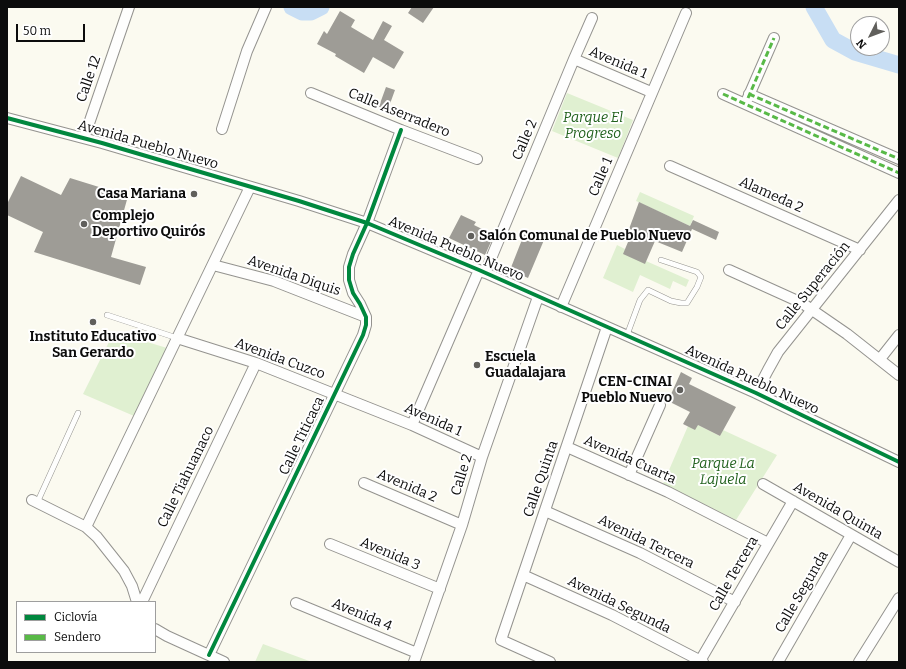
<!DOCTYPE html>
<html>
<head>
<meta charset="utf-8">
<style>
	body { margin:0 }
	#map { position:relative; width:906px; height:669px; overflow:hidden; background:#fbfaf0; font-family:Bitter,serif }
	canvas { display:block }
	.frame { position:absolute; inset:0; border:8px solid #0c0c0c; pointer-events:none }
	.legend { position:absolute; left:16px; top:601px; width:140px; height:52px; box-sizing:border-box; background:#fff; border:1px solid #9e9e9e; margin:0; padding:5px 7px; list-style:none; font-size:12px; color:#0c0c0c }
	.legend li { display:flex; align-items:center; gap:8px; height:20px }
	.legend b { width:20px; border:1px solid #9e9e9e }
	.north { position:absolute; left:850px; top:16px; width:40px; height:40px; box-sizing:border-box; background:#fff; border:1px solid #9e9e9e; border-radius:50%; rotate:228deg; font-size:11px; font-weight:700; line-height:16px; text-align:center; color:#0c0c0c }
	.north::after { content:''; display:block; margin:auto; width:14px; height:18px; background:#605f5c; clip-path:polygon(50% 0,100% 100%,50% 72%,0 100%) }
	.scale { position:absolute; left:16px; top:24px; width:69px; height:18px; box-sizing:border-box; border:2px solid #0c0c0c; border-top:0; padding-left:5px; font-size:12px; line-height:14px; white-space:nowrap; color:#0c0c0c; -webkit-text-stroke:3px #fff; paint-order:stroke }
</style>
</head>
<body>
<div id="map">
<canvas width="906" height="669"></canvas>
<div class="frame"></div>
<ul class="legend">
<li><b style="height:5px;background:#00873e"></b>Ciclovía</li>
<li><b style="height:5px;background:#58b947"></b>Sendero</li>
</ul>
<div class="north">N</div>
<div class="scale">50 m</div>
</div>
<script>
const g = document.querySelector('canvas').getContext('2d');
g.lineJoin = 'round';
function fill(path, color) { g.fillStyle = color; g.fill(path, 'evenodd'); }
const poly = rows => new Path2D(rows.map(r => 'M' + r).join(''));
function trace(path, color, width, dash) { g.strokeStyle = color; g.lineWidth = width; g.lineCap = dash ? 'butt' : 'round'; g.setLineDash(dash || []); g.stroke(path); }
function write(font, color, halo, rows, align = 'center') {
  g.font = font + ' Bitter,serif'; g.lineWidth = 4; g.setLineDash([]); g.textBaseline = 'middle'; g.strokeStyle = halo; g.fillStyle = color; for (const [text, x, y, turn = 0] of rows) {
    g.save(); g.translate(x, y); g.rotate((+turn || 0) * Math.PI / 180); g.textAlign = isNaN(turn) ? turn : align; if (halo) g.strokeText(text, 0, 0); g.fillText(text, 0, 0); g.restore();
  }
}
const green = poly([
	[567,93,633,120,618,158,552,131],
	[640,192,694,216,690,226,636,201],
	[617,245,625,249,645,263,646,261,689,280,686,287,673,281,670,289,640,275,633,292,603,278],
	[114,332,167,348,134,416,83,394],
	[698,425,720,436,723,430,777,455,736,520,663,484,688,426],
	[263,644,312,662,255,662]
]);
const river = poly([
	[292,7,302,12,311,12,321,7],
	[814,7,833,40,855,52,899,65]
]);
const building = poly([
	[412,7,434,7,423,23,408,13],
	[340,11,355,20,351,27,373,40,383,21,392,26,384,40,404,52,394,69,373,57,364,73,335,56,336,54,317,44,324,31,327,34],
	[386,87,395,90,387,112,378,109],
	[21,176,61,195,70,178,128,196,111,257,146,267,140,285,34,252,43,232,7,215,7,204],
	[639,202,690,226,693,220,719,232,716,240,692,229,682,252,655,241,645,264,623,254,633,230,629,229],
	[461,215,476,222,474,225,494,235,485,255,449,238],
	[525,232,544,240,528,278,510,270],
	[681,372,692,378,689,384,736,407,720,436,698,425,695,430,683,424,690,412,668,401]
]);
const service = poly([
	[107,315,177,338],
	[627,335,640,300,648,290,671,301,681,303,687,303,697,287,701,277,697,272,661,260],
	[37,503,78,413]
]);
const minor = poly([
	[574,59,651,92],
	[311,93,401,130,477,159],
	[723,94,899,173],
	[749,94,899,159],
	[747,100,774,38],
	[7,118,102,143,299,201,367,223,479,270,756,393,899,462],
	[222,129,247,51,266,7],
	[84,138,129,7],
	[670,166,860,250],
	[213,265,274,281,366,317],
	[729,270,802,303,847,334,899,375],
	[485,273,574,59,592,18],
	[561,307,686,13],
	[177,338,256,363,412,425,482,457],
	[880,359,899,335],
	[756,393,768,370,778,352,899,200],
	[412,425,479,270],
	[567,447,668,492,768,543],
	[629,475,660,405],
	[364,483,462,525],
	[763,484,899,562],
	[32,500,86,527,97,537,124,571,132,586,137,602],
	[545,511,640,553,735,602],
	[86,527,250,187],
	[330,544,440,589],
	[523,575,612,615,703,662],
	[142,602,256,363],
	[296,603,417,653],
	[155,629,167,636,224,662],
	[209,655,363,335,366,325,366,317,360,304,353,293,349,280,349,267,353,254,367,223,401,130],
	[700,661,793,501],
	[414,662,462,525,482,457,538,297],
	[550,662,501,640,607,327],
	[778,662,851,535],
	[859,662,899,598]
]);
const quiet = poly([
	[723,94,899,173],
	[749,94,899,159],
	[748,98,774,38]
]);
const cycleway = poly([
	[7,118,102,143,299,201,367,223,479,270,756,393,899,462],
	[209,655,363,335,366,325,366,317,360,304,353,293,349,280,349,267,353,254,367,223,401,130]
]);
const markers = [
	[194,194,4,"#605f5c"],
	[84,224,4,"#605f5c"],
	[471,236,4,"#605f5c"],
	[93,322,4,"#605f5c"],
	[477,365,4,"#605f5c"],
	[680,390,4,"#605f5c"]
];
const streetNames = [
	["Avenida 1",618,63,23],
	["Calle 12",89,79,-71],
	["Calle Aserradero",399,113,22],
	["Calle 2",525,140,-67],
	["Avenida Pueblo Nuevo",148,145,16],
	["Calle 1",601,177,-67],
	["Alameda 2",771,195,24],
	["Avenida Pueblo Nuevo",456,249,23],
	["Avenida Diquis",294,276,19],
	["Calle Superación",813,286,-51],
	["Avenida Cuzco",280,359,20],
	["Avenida Pueblo Nuevo",752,380,25],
	["Avenida 1",433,420,24],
	["Calle Titicaca",302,436,-64],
	["Avenida Cuarta",630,460,24],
	["Calle 2",462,475,-73],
	["Calle Tiahuanaco",186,477,-64],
	["Calle Quinta",541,479,-71],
	["Avenida 2",407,486,23],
	["Avenida Quinta",838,511,30],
	["Avenida Tercera",646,542,26],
	["Avenida 3",390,554,23],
	["Calle Tercera",734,574,-60],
	["Calle Segunda",802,592,-60],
	["Avenida Segunda",619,605,26],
	["Avenida 4",362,615,23]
];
const parkNames = [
	["Parque El",593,118],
	["Progreso",593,134],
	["Parque La",723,464],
	["Lajuela",723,480]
];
const poiNames = [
	["Casa Mariana",186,194,"right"],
	["Complejo",92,216],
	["Deportivo Quirós",92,232],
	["Salón Comunal de Pueblo Nuevo",479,236],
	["Instituto Educativo",93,337,"center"],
	["San Gerardo",93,353,"center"],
	["Escuela",485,357],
	["Guadalajara",485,373],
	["CEN-CINAI",672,382,"right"],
	["Pueblo Nuevo",672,398,"right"]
];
fill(green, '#e0f0d1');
trace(river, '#c8def4', 17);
fill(building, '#9e9c96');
trace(service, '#94938f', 6);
trace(minor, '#94938f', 12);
trace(service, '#fefefd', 5);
trace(minor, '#fefefd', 10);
trace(quiet, '#58b947', 3, [6, 3]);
trace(cycleway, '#00873e', 4);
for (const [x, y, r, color] of markers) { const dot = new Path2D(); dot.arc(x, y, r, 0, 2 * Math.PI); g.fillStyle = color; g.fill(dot); trace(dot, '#fff', 1.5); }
write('14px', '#0c0c0c', '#fff', streetNames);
write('italic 14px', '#22621e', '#fff', parkNames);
write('bold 14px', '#0c0c0c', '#fff', poiNames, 'left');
</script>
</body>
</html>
